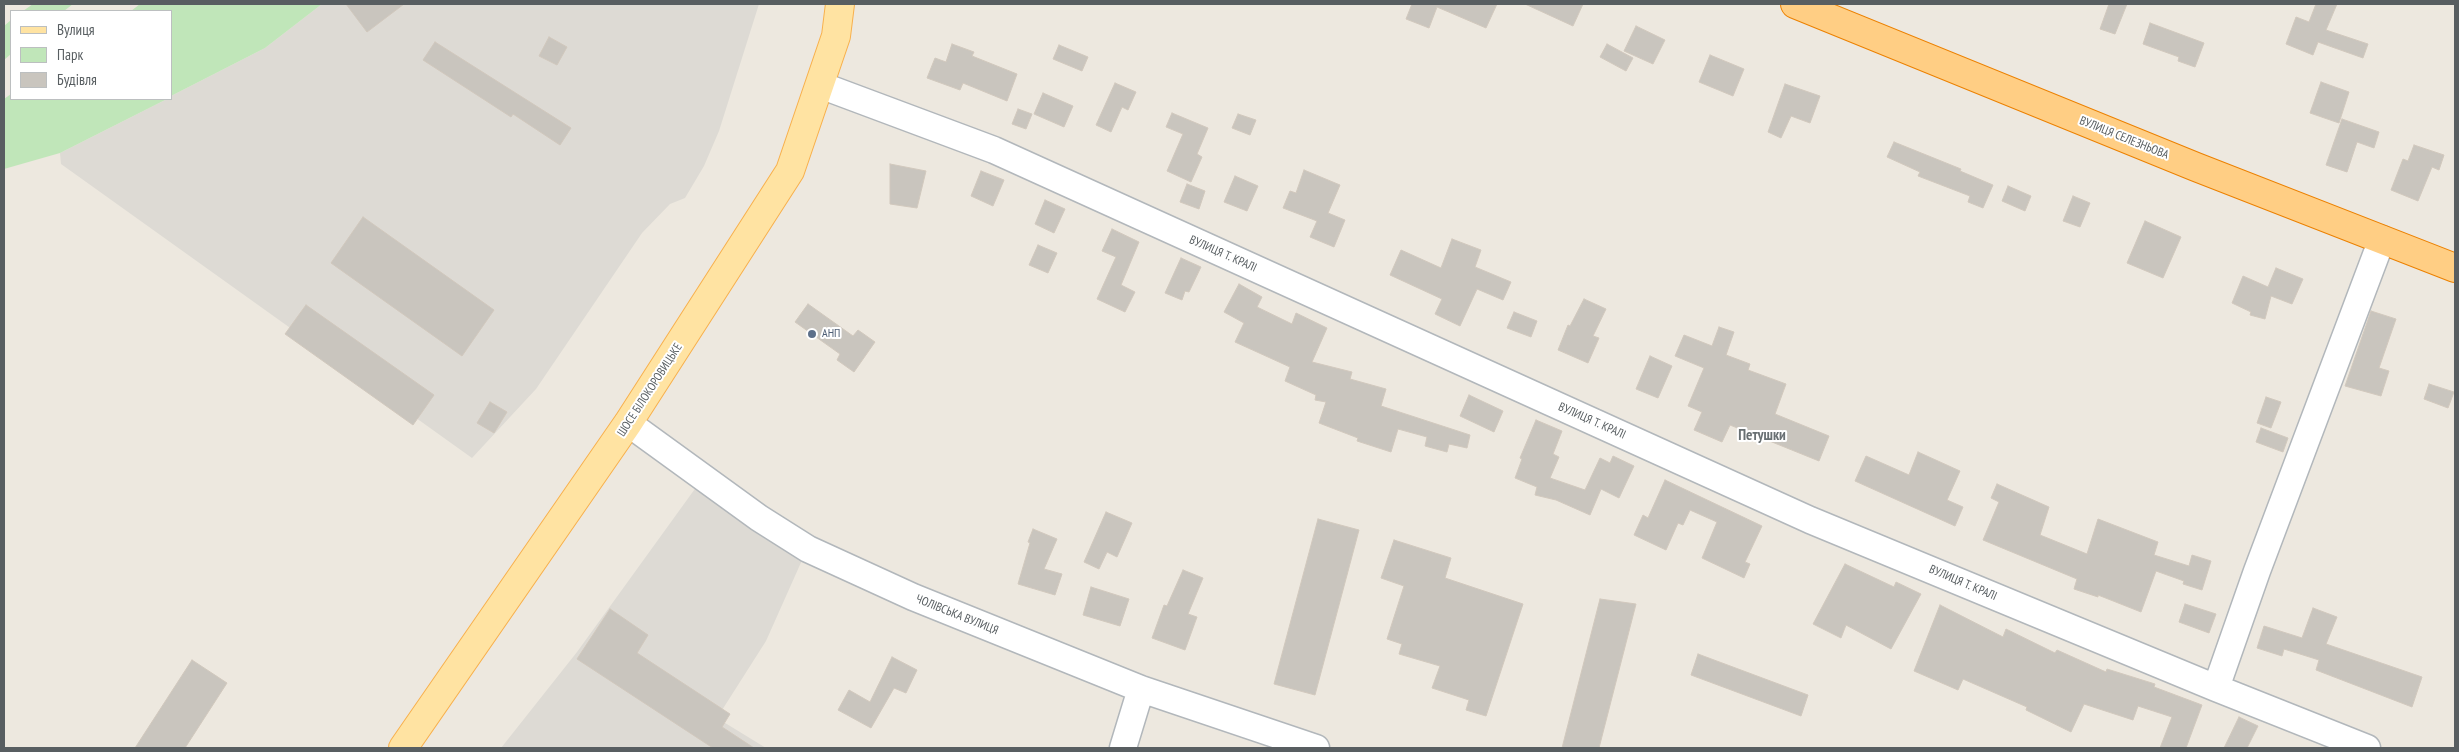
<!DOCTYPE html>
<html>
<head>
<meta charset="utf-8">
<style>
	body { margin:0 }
	#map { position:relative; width:2459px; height:752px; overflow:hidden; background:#ede8df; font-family:"PT Sans Narrow",sans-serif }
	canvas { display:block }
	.frame { position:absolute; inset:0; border:5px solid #585e61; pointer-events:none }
	.legend { position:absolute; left:10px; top:10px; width:162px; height:90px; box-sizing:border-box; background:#fff; border:1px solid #bcbfc0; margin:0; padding:6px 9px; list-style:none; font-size:15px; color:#585e61 }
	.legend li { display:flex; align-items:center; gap:10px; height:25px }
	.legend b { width:25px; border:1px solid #bcbfc0 }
</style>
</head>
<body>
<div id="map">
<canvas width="2459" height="752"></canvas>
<div class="frame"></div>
<ul class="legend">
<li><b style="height:6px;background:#ffe3a2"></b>Вулиця</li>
<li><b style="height:14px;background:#c0e6b9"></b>Парк</li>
<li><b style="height:14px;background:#c9c5be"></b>Будівля</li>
</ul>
</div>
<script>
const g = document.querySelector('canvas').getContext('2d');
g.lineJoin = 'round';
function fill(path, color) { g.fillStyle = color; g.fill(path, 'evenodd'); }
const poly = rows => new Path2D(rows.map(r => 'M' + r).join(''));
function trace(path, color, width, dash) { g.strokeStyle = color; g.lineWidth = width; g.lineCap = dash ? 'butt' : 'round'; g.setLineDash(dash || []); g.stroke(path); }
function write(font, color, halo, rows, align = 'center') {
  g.font = font + ' "PT Sans Narrow",sans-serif'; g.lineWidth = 4; g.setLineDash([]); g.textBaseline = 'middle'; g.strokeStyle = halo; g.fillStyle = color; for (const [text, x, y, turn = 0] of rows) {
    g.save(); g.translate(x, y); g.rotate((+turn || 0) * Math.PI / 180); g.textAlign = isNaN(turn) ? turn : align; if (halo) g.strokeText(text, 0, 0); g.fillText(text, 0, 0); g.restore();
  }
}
const industrial = poly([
	[322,4,759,4,719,131,704,166,685,198,670,204,642,233,536,389,472,458,61,164,60,153,167,99,171,99,171,96,265,48],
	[697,486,807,549,766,641,717,718,766,748,501,748,577,652]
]);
const green = poly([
	[33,4,73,4,64,11,23,11],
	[140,4,322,4,265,48,171,96,171,11,131,11],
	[11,20,11,54,4,60,4,26],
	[11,94,11,99,167,99,60,153,4,169,4,99]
]);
const building = poly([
	[346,4,404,4,367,32,346,4],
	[1412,4,1497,4,1486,28,1437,7,1429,28,1406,19,1412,4],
	[1525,4,1583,4,1573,26,1525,4],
	[2109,4,2127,4,2115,34,2100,29,2109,4],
	[2316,4,2337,4,2326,30,2368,44,2363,58,2318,42,2313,55,2286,44,2296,17,2309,22,2316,4],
	[2150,23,2204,43,2195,67,2178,61,2179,57,2143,44,2150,23],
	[1636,26,1665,40,1653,64,1624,51,1636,26],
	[549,37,567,47,557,65,539,56,549,37],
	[435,42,571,128,560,145,513,114,511,117,423,60,435,42],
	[952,44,974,52,972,56,1017,74,1007,101,963,83,960,90,927,78,935,58,946,62,952,44],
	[1607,44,1633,58,1626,71,1600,57,1607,44],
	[1059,45,1088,57,1082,71,1053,59,1059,45],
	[1710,55,1744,69,1733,96,1699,82,1710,55],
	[2321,82,2349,92,2339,123,2310,113,2321,82],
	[1115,83,1136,92,1128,110,1122,107,1111,132,1096,125,1115,83],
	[1785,84,1820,96,1810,123,1791,116,1781,138,1768,132,1785,84],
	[1043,93,1073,106,1064,127,1034,114,1043,93],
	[1018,109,1032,114,1026,129,1012,124,1018,109],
	[1172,113,1208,128,1197,154,1202,157,1191,182,1167,171,1183,134,1166,127,1172,113],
	[1238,114,1256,120,1250,135,1232,128,1238,114],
	[2342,119,2379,132,2374,148,2357,142,2347,172,2326,165,2342,119],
	[1894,142,1961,169,1960,171,1993,185,1983,208,1968,202,1970,196,1918,176,1920,172,1887,157,1894,142],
	[2414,145,2444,155,2439,170,2432,167,2418,201,2391,190,2403,159,2408,161,2414,145],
	[890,164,926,171,917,208,890,204,890,164],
	[1304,170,1340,185,1328,213,1345,220,1334,247,1310,237,1317,221,1283,208,1290,191,1296,193,1304,170],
	[981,171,1004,180,993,206,971,196,981,171],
	[1235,176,1258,186,1247,211,1224,202,1235,176],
	[1187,184,1205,191,1199,209,1180,202,1187,184],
	[2008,186,2031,196,2025,211,2002,201,2008,186],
	[2073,196,2090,203,2080,227,2063,221,2073,196],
	[1045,200,1065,209,1054,233,1035,224,1045,200],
	[363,217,494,310,462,356,331,263,363,217],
	[2145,221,2181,237,2163,278,2127,263,2145,221],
	[1112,229,1139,242,1121,285,1135,292,1125,312,1097,299,1116,257,1102,251,1112,229],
	[1452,239,1481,250,1475,267,1511,282,1503,300,1477,289,1460,326,1435,314,1442,299,1390,275,1401,250,1441,268,1452,239],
	[1038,245,1057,253,1048,273,1029,265,1038,245],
	[1181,258,1201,267,1189,292,1185,291,1182,300,1165,293,1181,258],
	[2276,268,2303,279,2292,304,2271,296,2265,319,2250,315,2251,312,2232,303,2243,276,2268,287,2276,268],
	[1239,284,1262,297,1257,307,1292,324,1296,313,1327,328,1312,362,1352,372,1350,379,1386,389,1381,406,1470,435,1467,448,1449,444,1447,452,1425,446,1427,437,1398,429,1391,452,1357,441,1358,438,1319,423,1326,402,1315,400,1316,395,1285,381,1290,367,1235,342,1244,323,1224,312,1239,284],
	[1584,299,1606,309,1593,336,1599,338,1588,363,1558,350,1568,325,1570,326,1584,299],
	[808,304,853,336,858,330,875,342,854,372,837,360,840,354,795,322,808,304],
	[306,305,434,395,413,425,285,334,306,305],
	[2371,311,2396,319,2379,368,2389,371,2381,396,2345,386,2371,311],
	[1514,312,1537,321,1531,337,1507,328,1514,312],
	[1719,327,1734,332,1726,355,1750,364,1748,370,1786,384,1775,414,1829,436,1819,461,1730,425,1722,442,1694,430,1702,412,1688,406,1704,368,1675,356,1684,335,1712,346,1719,327],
	[1650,356,1672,366,1658,398,1636,389,1650,356],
	[2429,384,2454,392,2448,408,2424,399,2429,384],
	[1469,395,1503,411,1494,432,1460,416,1469,395],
	[2266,397,2281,402,2271,428,2257,423,2266,397],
	[490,402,507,412,494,433,477,423,490,402],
	[1536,420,1562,431,1553,454,1559,457,1550,478,1585,490,1600,458,1610,463,1613,456,1634,466,1619,498,1601,489,1590,515,1556,500,1535,495,1537,487,1515,478,1522,459,1520,458,1536,420],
	[2261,428,2288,438,2283,452,2256,442,2261,428],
	[1918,452,1960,471,1947,500,1963,507,1955,526,1855,481,1866,456,1909,475,1918,452],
	[1665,480,1762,526,1745,562,1750,564,1744,578,1702,558,1717,522,1690,510,1683,525,1678,523,1666,550,1634,535,1643,515,1648,518,1665,480],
	[1997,484,2049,507,2040,535,2087,554,2098,519,2158,542,2154,555,2189,566,2192,555,2211,561,2202,590,2183,584,2184,581,2156,571,2141,612,2098,595,2098,597,2074,589,2077,579,1983,540,1999,502,1991,498,1997,484],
	[1106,512,1132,523,1117,557,1107,552,1099,569,1084,562,1106,512],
	[1318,519,1359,530,1315,695,1274,684,1318,519],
	[1033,529,1057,539,1044,569,1062,574,1055,595,1018,584,1030,543,1028,542,1033,529],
	[1394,540,1451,558,1445,578,1523,604,1486,716,1466,710,1469,700,1432,688,1440,666,1399,654,1402,644,1387,639,1404,586,1381,578,1394,540],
	[1845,564,1894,587,1896,582,1921,594,1891,649,1846,625,1841,638,1813,624,1845,564],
	[1183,570,1203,578,1188,614,1197,617,1185,650,1152,638,1164,605,1167,606,1183,570],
	[1091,587,1129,599,1120,626,1083,615,1091,587],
	[1600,599,1636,604,1599,748,1562,748,1600,599],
	[2185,604,2216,614,2209,633,2179,622,2185,604],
	[1940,605,2003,637,2006,629,2055,653,2057,650,2106,672,2107,669,2155,684,2154,687,2202,705,2186,748,2160,748,2172,717,2138,706,2133,720,2084,704,2071,732,2026,710,2027,707,1963,679,1958,690,1914,671,1940,605],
	[2313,608,2337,617,2326,644,2422,677,2412,707,2316,670,2319,660,2284,649,2282,656,2257,648,2264,626,2302,638,2313,608],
	[610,609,648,635,637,653,730,714,722,727,754,748,713,748,577,659,610,609],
	[1698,654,1808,695,1801,716,1691,675,1698,654],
	[892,657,917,670,906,693,894,688,871,728,838,710,849,690,870,702,892,657],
	[192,660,227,683,185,748,135,748,192,660],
	[2239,717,2258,726,2247,748,2224,748,2239,717]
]);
const minor = poly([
	[820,85,994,150,1810,520,2216,688,2367,748],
	[628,423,759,518,808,549,913,597,1141,689,1316,748],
	[2216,688,2257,571,2382,239],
	[1123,748,1141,689]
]);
const major = poly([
	[403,748,628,423,790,171,836,36,840,4]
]);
const highway = poly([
	[1795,4,2196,167,2455,268]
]);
const markers = [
	[812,334,5,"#5c6f8a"]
];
const streetNames = [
	["ВУЛИЦЯ СЕЛЕЗНЬОВА",2124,138,22],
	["ВУЛИЦЯ Т. КРАЛІ",1223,254,24],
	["ШОСЕ БІЛОКОРОВИЦЬКЕ",650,390,-57],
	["ВУЛИЦЯ Т. КРАЛІ",1592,421,24],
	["ВУЛИЦЯ Т. КРАЛІ",1963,583,23],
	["ЧОЛІВСЬКА ВУЛИЦЯ",957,615,22]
];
const serviceNames = [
	["АНП",822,334]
];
const quarterNames = [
	["Петушки",1762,436]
];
fill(industrial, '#dddad4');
fill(green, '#c0e6b9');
fill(building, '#c9c5be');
trace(building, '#d1c8bd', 1);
trace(minor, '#b2b7bb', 29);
trace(major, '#f8b04c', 30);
trace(highway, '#ec8100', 30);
trace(minor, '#fff', 26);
trace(major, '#ffe3a2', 28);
trace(highway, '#ffce84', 28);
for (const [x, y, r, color] of markers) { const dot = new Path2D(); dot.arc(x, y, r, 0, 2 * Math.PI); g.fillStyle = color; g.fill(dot); trace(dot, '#fff', 2); }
write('12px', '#585e61', '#fff', streetNames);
write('12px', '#4e5e75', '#fff', serviceNames, 'left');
write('bold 15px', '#697073', '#fff', quarterNames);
</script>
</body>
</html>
